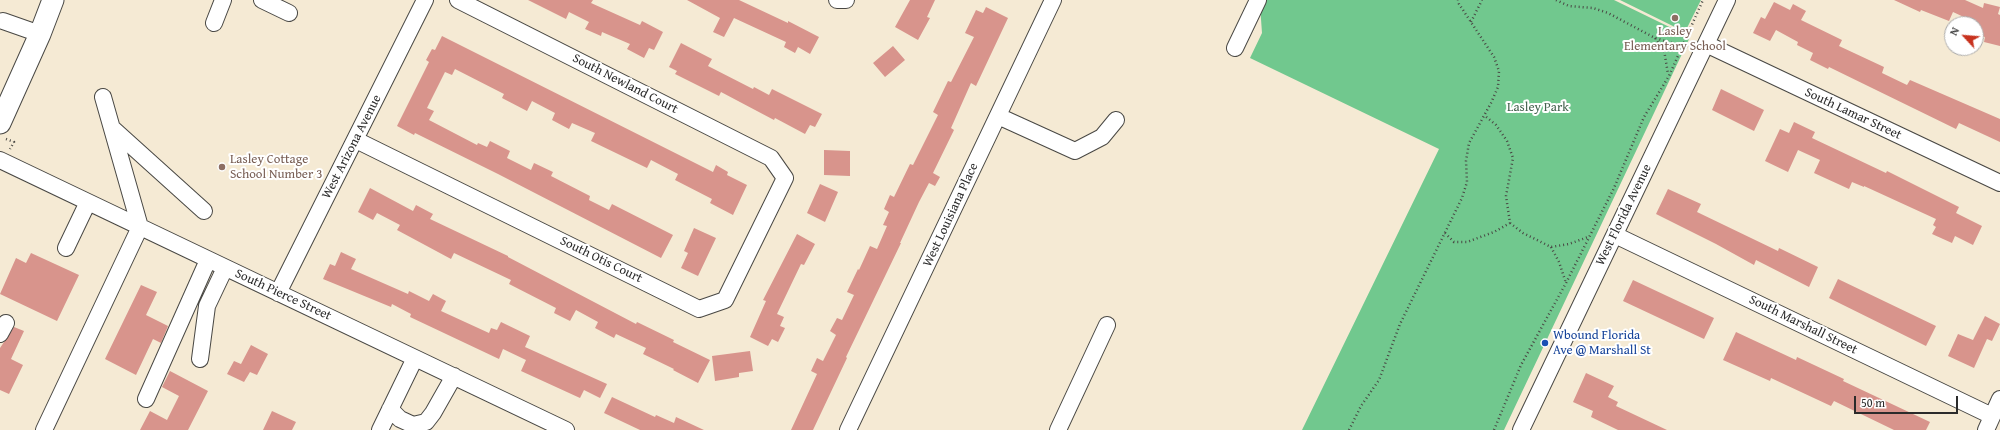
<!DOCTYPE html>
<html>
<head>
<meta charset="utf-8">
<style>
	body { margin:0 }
	#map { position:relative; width:2000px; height:430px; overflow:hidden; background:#f5ead4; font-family:"Gentium Book Plus",serif }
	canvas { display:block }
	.north { position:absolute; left:1944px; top:16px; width:40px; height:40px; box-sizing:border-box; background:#fff; border:1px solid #aaa; border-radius:50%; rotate:296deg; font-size:11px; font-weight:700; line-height:16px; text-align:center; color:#2b2b2b }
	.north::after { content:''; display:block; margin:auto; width:14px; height:18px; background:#c8321e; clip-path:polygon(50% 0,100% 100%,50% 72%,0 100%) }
	.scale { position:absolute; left:1854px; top:396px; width:104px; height:18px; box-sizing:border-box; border:2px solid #2b2b2b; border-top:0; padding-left:5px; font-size:12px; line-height:14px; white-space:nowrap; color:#2b2b2b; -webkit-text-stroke:3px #fff; paint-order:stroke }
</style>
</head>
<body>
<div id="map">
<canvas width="2000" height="430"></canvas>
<div class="north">N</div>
<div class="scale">50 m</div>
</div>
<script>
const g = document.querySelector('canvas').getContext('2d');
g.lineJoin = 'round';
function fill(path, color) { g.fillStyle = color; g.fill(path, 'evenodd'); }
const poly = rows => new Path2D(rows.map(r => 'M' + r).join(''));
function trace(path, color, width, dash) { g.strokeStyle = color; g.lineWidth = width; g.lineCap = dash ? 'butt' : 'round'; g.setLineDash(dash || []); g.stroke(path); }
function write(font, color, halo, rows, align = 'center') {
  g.font = font + ' "Gentium Book Plus",serif'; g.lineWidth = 4; g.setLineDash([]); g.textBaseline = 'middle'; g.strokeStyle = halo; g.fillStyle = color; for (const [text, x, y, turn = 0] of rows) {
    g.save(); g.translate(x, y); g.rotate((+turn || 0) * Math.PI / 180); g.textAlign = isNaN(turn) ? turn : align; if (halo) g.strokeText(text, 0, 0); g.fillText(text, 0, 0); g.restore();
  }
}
const green = poly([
	[1263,0,1614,0,1690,37,1504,430,1302,430,1439,149,1250,58,1262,33,1260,5],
	[1620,0,1701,0,1685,32]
]);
const building = poly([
	[528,0,593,0,591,3,640,25,642,21,663,32,654,50,649,48,644,58,627,49,630,44,602,32,601,36,585,29,589,22,569,12,566,19],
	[687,0,739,0,788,23,788,21,819,37,810,54,798,47,795,53,784,47,786,42,734,18,724,37,713,32,720,18],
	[910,0,935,0,927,17,930,18,918,40,895,27],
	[1894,0,1965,0,1983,8,1984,3,2000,7,1998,14,2000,15,2000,46,1984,42,1985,37,1976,35,1979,24,1953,12,1949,21,1921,10,1920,12],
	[1774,2,1790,10,1793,4,1806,11,1801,20,1842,40,1839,46,1884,67,1882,73,1907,85,1910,80,2000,119,2000,142,1959,123,1956,129,1829,67,1828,69,1810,60,1813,53,1797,45,1798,42,1776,30,1770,41,1753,33,1761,17,1765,19],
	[986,7,1008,18,976,86,971,83,951,128,954,130,933,173,940,177,935,186,929,183,919,202,900,243,901,243,846,357,847,358,813,430,791,430,817,374,811,371,817,358,823,361,836,335,830,331,837,318,842,320,854,295,847,292,858,269,859,270,870,246,877,249,887,226,883,225,889,212,884,209,890,195,894,197,910,164,913,165,938,115,933,112,948,81,951,82,974,37,965,33,976,10,983,13],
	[442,36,713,172,716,165,728,172,727,175,747,185,733,215,710,203,712,199,675,180,678,174,651,160,647,168,591,141,595,133,572,123,569,129,552,120,555,113,532,101,527,111,502,98,504,94,455,69,452,75,445,72,427,108,434,111,429,120,477,145,478,143,487,147,490,141,510,151,507,158,531,170,534,163,553,172,551,176,590,196,589,200,609,210,612,204,673,235,661,258,498,174,415,133,414,135,397,126,429,62,426,60,432,49,435,50],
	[681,43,712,59,708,66,753,89,754,87,769,95,772,89,822,114,815,127,810,125,805,134,775,118,774,120,721,92,719,96,675,74,677,71,669,67],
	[893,46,905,60,885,77,873,63],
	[1721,89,1764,110,1754,131,1712,110],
	[1794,122,1815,132,1812,138,1886,173,1887,171,1959,207,1956,213,1982,226,1973,245,1955,236,1952,243,1932,234,1936,227,1933,225,1936,219,1864,186,1864,187,1852,182,1849,189,1814,173,1820,160,1798,150,1788,172,1765,161,1780,129,1789,133],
	[824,150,850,151,850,176,824,175],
	[820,184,838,192,825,222,807,213],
	[370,188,413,211,416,205,433,214,430,219,508,256,508,257,636,324,637,322,674,340,673,342,710,360,698,383,673,370,674,369,643,354,646,348,616,334,614,338,595,328,598,322,576,310,570,321,554,313,556,308,509,284,511,280,454,253,451,259,397,230,400,225,377,213,373,220,358,212],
	[1668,189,1701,204,1697,212,1778,251,1779,248,1818,267,1809,287,1756,260,1754,265,1716,244,1656,214],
	[694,228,716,238,698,276,681,268,688,253,684,251],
	[797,234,815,244,804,265,801,264,777,314,784,317,780,326,785,328,778,342,772,339,768,346,750,337,766,301,763,300],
	[341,252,356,259,351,269,408,294,409,291,429,301,433,294,446,301,441,311,489,333,491,328,497,330,501,322,530,336,525,347,607,384,600,398,584,390,580,398,521,371,526,360,503,349,499,359,410,317,411,314,392,304,391,307,323,279,330,264,335,266],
	[31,253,79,275,57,321,0,294,16,258,26,263],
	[1838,279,1936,326,1926,346,1829,298],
	[1633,280,1714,318,1704,339,1623,301],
	[141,285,157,292,146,315,168,326,161,343,153,339,136,375,105,359],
	[1985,316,2000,324,1992,341,1987,339,1974,368,1948,356,1958,334,1973,340],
	[14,327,24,331,11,359,23,365,9,394,0,390,0,348],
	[1736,332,1796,360,1797,357,1844,379,1843,381,1930,422,1926,430,1894,430,1834,401,1831,406,1771,378,1770,381,1723,360],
	[251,345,268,354,257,375,250,372,244,382,227,374,234,361,241,364],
	[750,351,753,371,739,373,739,377,715,381,712,356],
	[170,371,208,391,188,430,140,430,150,411,167,420,179,396,162,387],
	[1586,373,1614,386,1608,397,1618,402,1616,406,1667,430,1618,430,1591,417,1593,411,1573,402],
	[612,397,655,417,656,415,674,423,676,417,704,430,640,430,604,413],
	[272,411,296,422,292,430,263,430]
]);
const path = poly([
	[1556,0,1569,6,1593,8,1608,13,1655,38,1689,48],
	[1471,22,1482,0],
	[1655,38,1664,50,1668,74],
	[6,139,14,142,10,149],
	[1510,223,1523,233,1551,247,1569,244,1588,237],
	[1445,233,1454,242,1467,242,1494,232,1510,223,1506,196,1513,158,1507,141,1496,125,1484,115],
	[1551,247,1559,262,1566,283],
	[1349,430,1361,406,1379,380,1400,324,1462,198,1467,182,1466,161,1469,143,1491,103,1498,87,1499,71,1494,57,1459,4,1458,0],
	[1494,430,1521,365,1566,283,1614,188,1644,117,1669,76,1703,0]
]);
const minor = poly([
	[262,0,289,13],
	[837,0,846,0],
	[3,21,40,34],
	[214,23,223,0],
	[1706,44,2000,183],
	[1235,48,1258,0],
	[998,116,1075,151,1102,137,1116,120],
	[112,128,204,211],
	[356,140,699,309,725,300,785,178,771,158,458,0],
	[0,160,566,430],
	[1615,235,1992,416],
	[66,248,88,202],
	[278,293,425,0],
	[0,334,6,323],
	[200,359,207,306,225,268],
	[146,399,208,260],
	[390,409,400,419,413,425,426,422,433,413,454,376],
	[44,430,140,227,103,97],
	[380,430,415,358],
	[848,430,1053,0],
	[1058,430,1107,325],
	[1521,430,1727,0],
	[1986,430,2000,399]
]);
const major = poly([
	[0,123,40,34,53,0]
]);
const markers = [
	[1675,18,4,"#8d6e63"],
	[222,167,4,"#8d6e63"],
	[1545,343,4,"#1a4fb4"]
];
const educationNames = [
	["Lasley",1675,32],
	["Elementary School",1675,47],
	["Lasley Cottage",230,160,"left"],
	["School Number 3",230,175,"left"]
];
const streetNames = [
	["South Newland Court",625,84,27],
	["South Lamar Street",1853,114,25],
	["West Arizona Avenue",352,147,-63],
	["West Louisiana Place",951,215,-65],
	["West Florida Avenue",1624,215,-64],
	["South Otis Court",601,260,26],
	["South Pierce Street",283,295,25],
	["South Marshall Street",1803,325,26]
];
const parkNames = [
	["Lasley Park",1538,108]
];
const transitNames = [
	["Wbound Florida",1553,336],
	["Ave @ Marshall St",1553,351]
];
fill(green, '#71c88e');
fill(building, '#d8948c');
trace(minor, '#494844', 18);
trace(major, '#494844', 23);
trace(path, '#494844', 2.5, [1, 3]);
trace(minor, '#fff', 16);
trace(major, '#fff', 21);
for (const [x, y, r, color] of markers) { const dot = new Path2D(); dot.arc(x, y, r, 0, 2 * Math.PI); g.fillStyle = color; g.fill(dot); trace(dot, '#fff', 1.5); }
write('13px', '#785e54', '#fff', educationNames);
write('13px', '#2b2b2b', '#fff', streetNames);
write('13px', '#44624e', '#fff', parkNames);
write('13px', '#164399', '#fff', transitNames, 'left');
</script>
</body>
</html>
